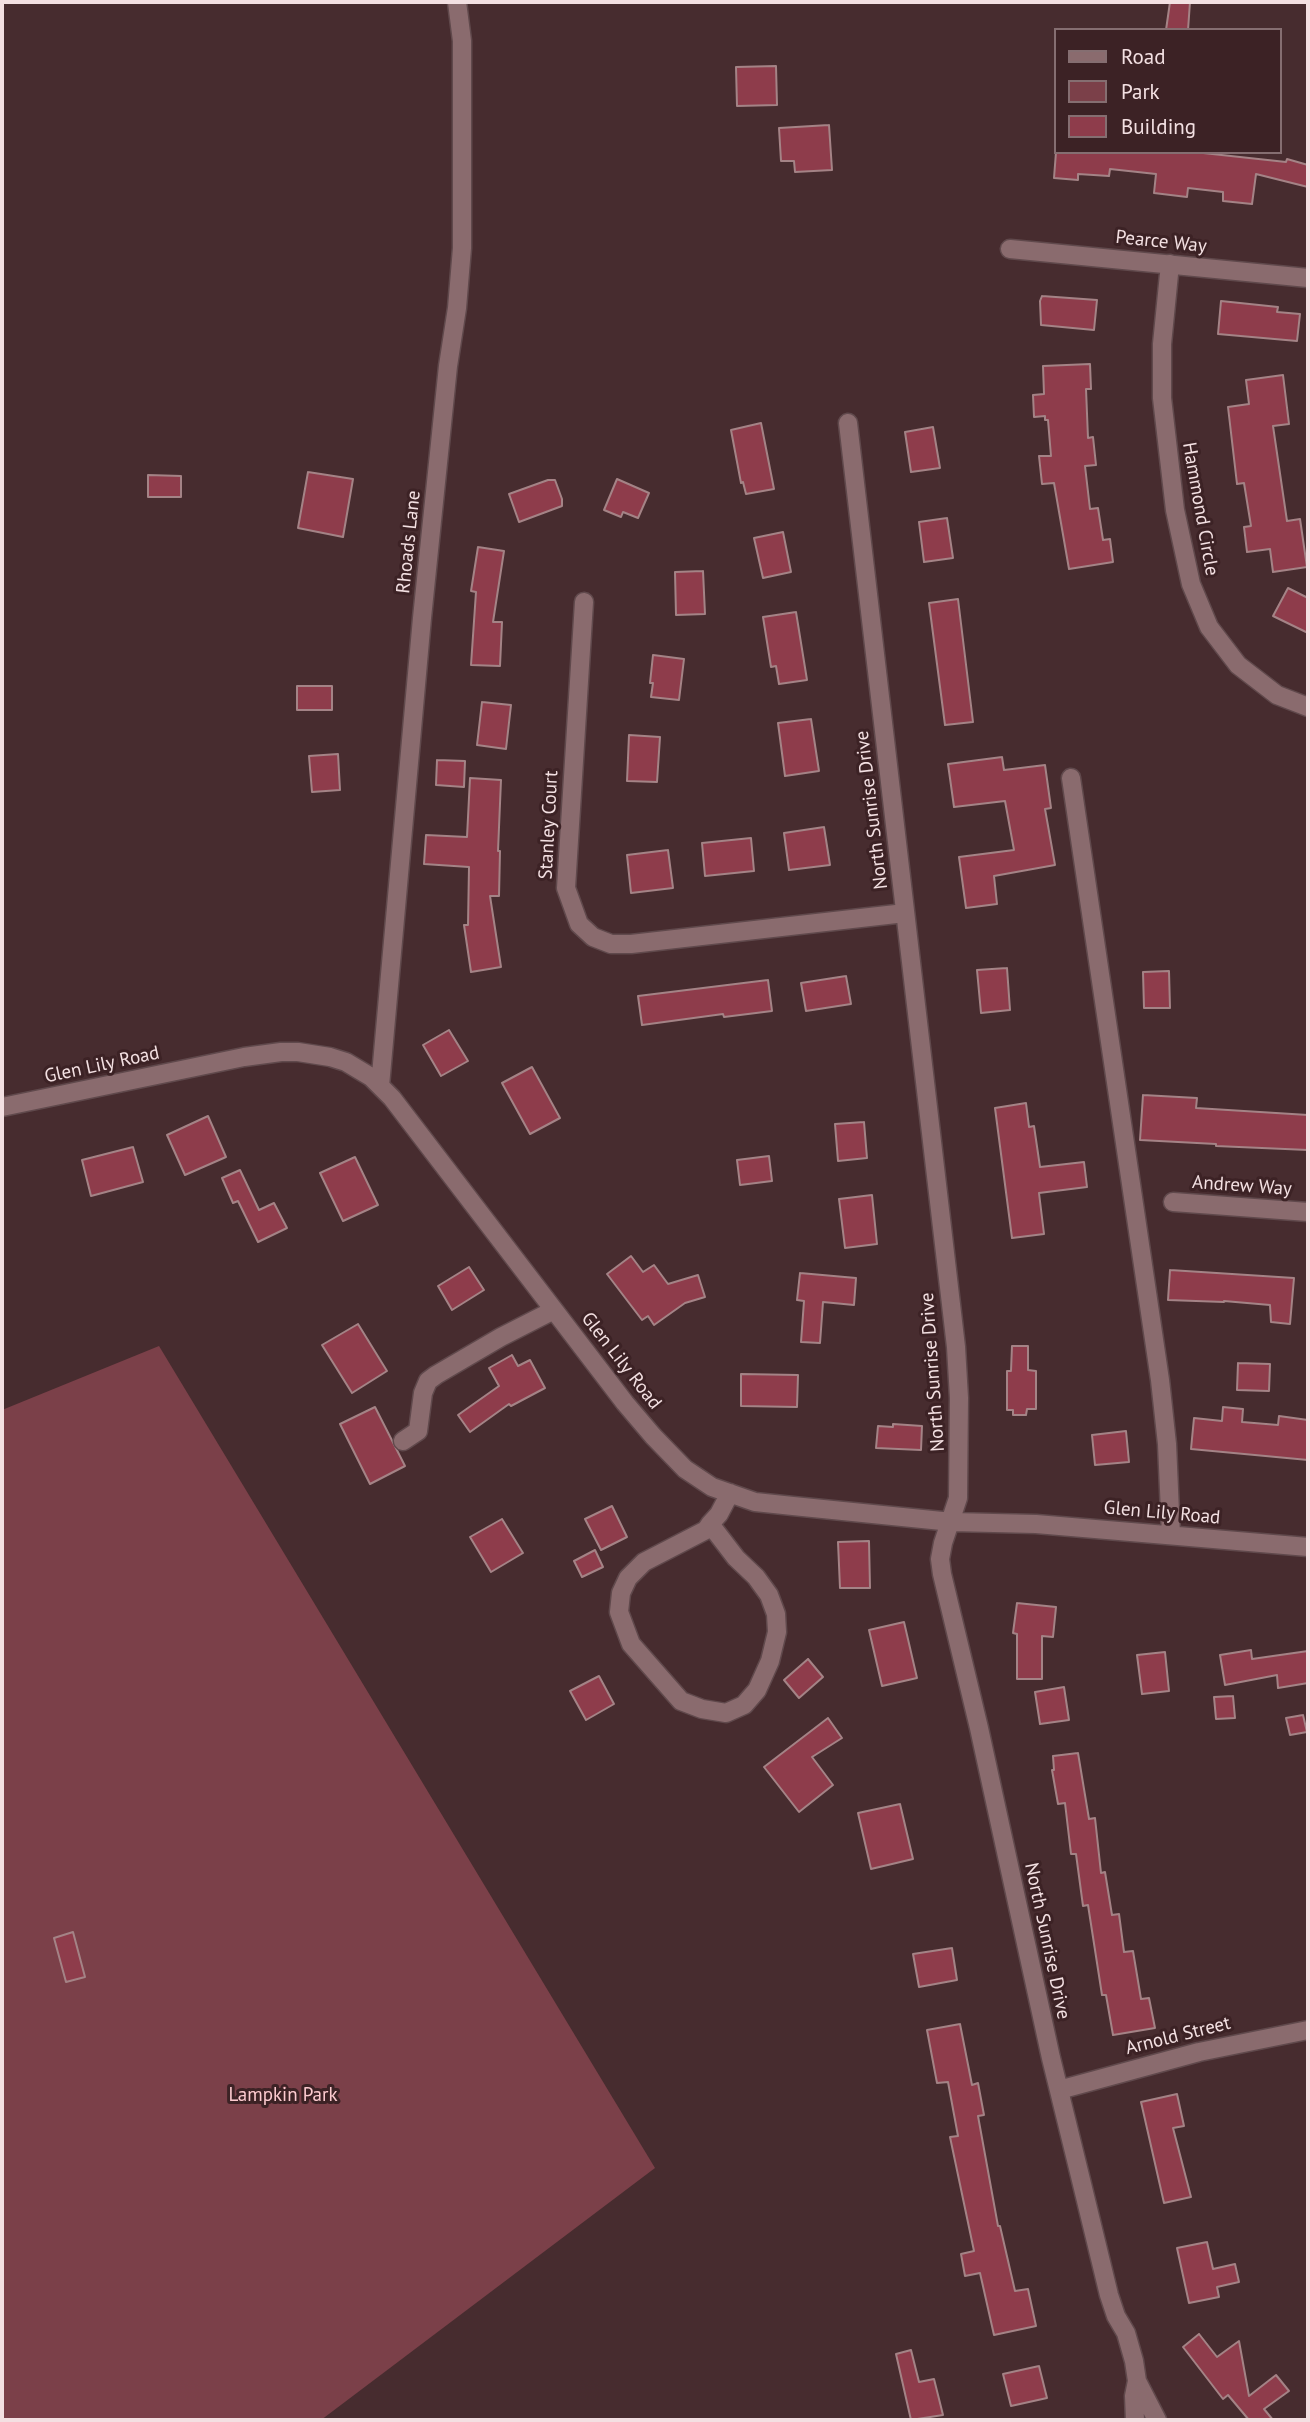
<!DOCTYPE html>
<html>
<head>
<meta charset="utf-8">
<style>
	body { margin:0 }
	#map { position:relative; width:1310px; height:2422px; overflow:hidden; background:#472c2f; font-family:"PT Sans",sans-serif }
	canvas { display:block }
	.frame { position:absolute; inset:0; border:4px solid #f3e0e2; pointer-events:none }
	.legend { position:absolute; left:1054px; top:28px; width:228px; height:126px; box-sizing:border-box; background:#3c2225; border:2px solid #856e71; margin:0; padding:9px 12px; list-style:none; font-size:21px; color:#f3e0e2 }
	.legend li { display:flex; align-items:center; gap:14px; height:35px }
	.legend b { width:35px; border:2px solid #856e71 }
</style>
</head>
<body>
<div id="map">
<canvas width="1310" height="2422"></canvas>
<div class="frame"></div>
<ul class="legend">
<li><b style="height:9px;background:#8a6b6e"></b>Road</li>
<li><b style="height:19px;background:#7b4049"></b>Park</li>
<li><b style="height:19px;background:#8e3c4b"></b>Building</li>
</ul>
</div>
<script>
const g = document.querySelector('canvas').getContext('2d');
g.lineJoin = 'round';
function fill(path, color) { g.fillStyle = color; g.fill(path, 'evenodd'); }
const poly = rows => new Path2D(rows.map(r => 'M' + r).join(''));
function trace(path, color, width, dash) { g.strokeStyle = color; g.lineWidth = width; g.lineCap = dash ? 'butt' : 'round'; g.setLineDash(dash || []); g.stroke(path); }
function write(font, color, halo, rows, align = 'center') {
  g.font = font + ' "PT Sans",sans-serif'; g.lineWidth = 6; g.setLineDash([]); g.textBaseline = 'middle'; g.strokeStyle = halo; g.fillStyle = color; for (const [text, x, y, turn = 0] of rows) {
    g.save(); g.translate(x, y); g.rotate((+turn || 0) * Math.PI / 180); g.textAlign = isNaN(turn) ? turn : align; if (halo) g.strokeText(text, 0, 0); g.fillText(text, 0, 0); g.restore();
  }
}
const green = poly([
	[159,1346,655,2168,321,2420,2,2420,2,1410]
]);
const building = poly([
	[1170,2,1190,2,1188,30,1166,30,1170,2],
	[776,66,777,105,737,106,736,67,776,66],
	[829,125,832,170,795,172,794,161,781,161,779,128,829,125],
	[1056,152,1194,152,1286,162,1287,159,1308,165,1308,187,1256,174,1252,204,1223,201,1223,192,1188,188,1187,197,1154,193,1156,174,1110,169,1109,176,1078,174,1078,180,1054,178,1056,152],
	[1042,296,1097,300,1094,330,1041,325,1040,301,1042,296],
	[1221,301,1278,307,1277,312,1300,314,1297,341,1218,334,1221,301],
	[1090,364,1091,389,1086,389,1088,438,1093,437,1096,465,1085,466,1090,509,1098,508,1103,540,1110,539,1113,562,1069,569,1054,483,1042,484,1039,456,1051,456,1048,420,1045,420,1045,416,1034,417,1033,395,1044,394,1043,366,1090,364],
	[1283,375,1289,424,1273,426,1287,521,1300,519,1307,567,1273,572,1270,549,1247,552,1244,527,1251,526,1244,483,1237,484,1228,407,1249,404,1246,380,1283,375],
	[761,423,774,489,746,494,743,482,741,483,731,430,761,423],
	[933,427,940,468,911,472,905,432,933,427],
	[308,472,353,479,343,537,298,528,308,472],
	[148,475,181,476,181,497,148,497,148,475],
	[617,479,649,493,638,518,623,512,621,517,604,510,617,479],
	[548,480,555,480,562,499,562,506,519,522,509,494,548,480],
	[947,518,953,558,924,562,919,522,947,518],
	[783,532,791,572,763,578,754,538,783,532],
	[478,547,504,551,493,622,502,622,500,666,471,665,476,592,471,591,478,547],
	[703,571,705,614,676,615,675,572,703,571],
	[1288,588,1308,598,1308,633,1273,616,1288,588],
	[958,599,973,722,945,725,929,603,958,599],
	[796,612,807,680,779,684,776,666,771,667,763,617,796,612],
	[653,655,684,659,679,700,651,697,653,683,650,683,653,655],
	[297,686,332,686,332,710,297,710,297,686],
	[482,702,511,705,506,749,477,745,482,702],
	[811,719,819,771,785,776,778,723,811,719],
	[629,735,660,737,657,782,627,781,629,735],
	[338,754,340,790,312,792,309,756,338,754],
	[1002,757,1004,770,1045,765,1051,808,1045,809,1055,865,994,876,997,904,966,908,959,857,1014,850,1005,801,954,807,948,764,1002,757],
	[437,760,465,761,464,787,436,785,437,760],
	[470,778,501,780,498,851,500,851,499,896,490,896,501,967,471,972,464,925,468,925,469,867,424,864,426,835,467,837,470,778],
	[824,827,830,865,789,870,784,833,824,827],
	[751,838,754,871,705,876,702,843,751,838],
	[668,850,673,888,631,893,627,855,668,850],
	[1007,968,1010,1010,981,1013,977,970,1007,968],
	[1169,971,1170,1008,1144,1008,1143,972,1169,971],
	[846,976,851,1004,806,1011,801,983,846,976],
	[768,980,772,1011,724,1017,723,1014,642,1025,638,996,768,980],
	[449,1030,468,1061,441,1076,423,1045,449,1030],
	[532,1067,560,1118,530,1134,502,1083,532,1067],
	[1143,1095,1197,1098,1196,1108,1308,1115,1308,1150,1216,1146,1216,1144,1140,1140,1143,1095],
	[1026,1103,1029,1127,1034,1126,1040,1167,1084,1162,1087,1187,1039,1193,1044,1234,1012,1238,995,1108,1026,1103],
	[208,1116,226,1157,185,1175,167,1135,208,1116],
	[864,1122,867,1158,838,1161,835,1124,864,1122],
	[133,1147,143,1182,91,1196,82,1160,133,1147],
	[769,1156,772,1181,740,1185,737,1160,769,1156],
	[355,1157,378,1205,343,1221,320,1173,355,1157],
	[240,1170,259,1210,274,1203,287,1228,258,1242,238,1201,233,1203,222,1178,240,1170],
	[872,1195,877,1244,845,1248,839,1199,872,1195],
	[631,1256,643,1272,654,1265,668,1284,698,1275,705,1297,685,1303,654,1325,648,1316,642,1320,607,1274,631,1256],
	[469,1267,484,1290,452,1310,438,1286,469,1267],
	[1170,1270,1294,1278,1290,1324,1271,1322,1270,1305,1224,1301,1224,1302,1168,1300,1170,1270],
	[800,1273,856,1278,854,1305,823,1302,820,1343,801,1342,804,1301,797,1300,800,1273],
	[358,1324,387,1371,352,1393,322,1345,358,1324],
	[1012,1346,1028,1346,1028,1370,1036,1371,1036,1409,1027,1409,1026,1415,1013,1415,1013,1410,1007,1410,1007,1371,1011,1371,1012,1346],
	[512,1355,518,1366,530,1360,545,1388,511,1406,509,1404,470,1432,458,1415,499,1386,489,1368,512,1355],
	[1238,1363,1270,1364,1269,1391,1237,1390,1238,1363],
	[741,1374,798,1375,797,1407,741,1406,741,1374],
	[375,1407,405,1466,370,1484,340,1424,375,1407],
	[1223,1407,1243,1409,1242,1422,1278,1425,1279,1416,1308,1420,1308,1460,1191,1449,1194,1418,1222,1421,1223,1407],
	[893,1424,922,1426,921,1450,876,1448,878,1426,893,1427,893,1424],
	[1126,1431,1129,1462,1095,1465,1092,1435,1126,1431],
	[612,1506,627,1537,601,1550,585,1519,612,1506],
	[502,1519,523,1553,491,1572,470,1537,502,1519],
	[869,1541,870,1588,840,1588,838,1542,869,1541],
	[595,1550,603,1567,582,1577,574,1561,595,1550],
	[1017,1603,1056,1607,1053,1637,1042,1636,1042,1679,1017,1679,1017,1634,1013,1633,1017,1603],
	[904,1622,917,1678,882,1686,869,1630,904,1622],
	[1251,1650,1252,1659,1308,1651,1308,1683,1278,1688,1277,1675,1225,1685,1220,1655,1251,1650],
	[1165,1652,1169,1691,1142,1694,1137,1655,1165,1652],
	[808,1659,823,1677,799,1698,784,1680,808,1659],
	[599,1676,614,1704,586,1720,570,1691,599,1676],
	[1064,1687,1069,1720,1040,1724,1035,1692,1064,1687],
	[1233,1696,1235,1718,1216,1719,1214,1697,1233,1696],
	[1303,1715,1307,1732,1290,1735,1286,1718,1303,1715],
	[828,1718,842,1738,812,1757,833,1785,799,1812,764,1767,828,1718],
	[1078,1753,1089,1819,1095,1818,1101,1873,1105,1872,1112,1915,1119,1914,1124,1952,1133,1951,1141,1999,1149,1998,1155,2028,1113,2035,1106,1995,1102,1995,1088,1905,1083,1906,1076,1854,1071,1854,1065,1803,1058,1804,1052,1770,1054,1770,1053,1756,1078,1753],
	[900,1804,913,1859,871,1869,858,1813,900,1804],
	[73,1932,85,1977,66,1982,54,1938,73,1932],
	[952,1948,957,1980,919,1987,913,1954,952,1948],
	[960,2024,972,2085,978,2083,984,2115,978,2116,998,2226,1000,2226,1015,2291,1028,2289,1036,2326,994,2335,980,2273,965,2276,961,2254,974,2251,950,2137,958,2136,948,2082,937,2083,927,2030,960,2024],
	[1177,2094,1184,2126,1173,2128,1191,2197,1164,2203,1141,2102,1177,2094],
	[1207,2242,1213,2269,1235,2264,1239,2282,1217,2287,1219,2297,1189,2303,1177,2248,1207,2242],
	[1199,2334,1217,2357,1239,2341,1249,2396,1276,2375,1289,2391,1264,2409,1273,2420,1249,2420,1228,2395,1223,2399,1183,2347,1199,2334],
	[911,2350,919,2382,934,2379,943,2415,911,2420,896,2354,911,2350],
	[1039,2366,1047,2398,1011,2406,1003,2374,1039,2366]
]);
const minor = poly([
	[1010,249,1308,278],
	[1170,264,1162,344,1162,398,1175,510,1191,584,1209,627,1238,665,1277,695,1308,707],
	[848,423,956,1347,959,1398,958,1498,943,1543,940,1559,942,1574,979,1728,1051,2058,1081,2180,1109,2295,1116,2316,1126,2333,1134,2361,1137,2381,1134,2396,1135,2420],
	[584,602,566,888,579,924,593,937,611,944,631,944,905,913],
	[1071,778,1160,1380,1167,1444,1171,1535],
	[380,1086,422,618,448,366,457,308,462,248,462,41,457,2],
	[2,1107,244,1057,281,1052,298,1052,330,1057,346,1062,371,1077,392,1098,625,1403,653,1436,685,1469,712,1487,755,1502,793,1506,952,1522,1036,1524,1308,1547],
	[1173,1202,1308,1212],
	[403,1441,418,1431,423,1393,428,1381,436,1375,501,1337,554,1310],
	[710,1524,736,1558,756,1577,769,1595,776,1614,777,1632,770,1661,757,1690,744,1705,726,1713,702,1709,681,1701,631,1644,619,1612,621,1593,628,1578,644,1562,706,1530,710,1524,719,1514,730,1493],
	[1059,2090,1199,2052,1308,2030],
	[1137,2381,1157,2420]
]);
const streetNames = [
	["Pearce Way",1161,242,6],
	["Hammond Circle",1200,509,80],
	["Rhoads Lane",409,542,-84],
	["North Sunrise Drive",872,810,-97],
	["Stanley Court",549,825,-87],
	["Glen Lily Road",102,1065,-12],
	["Andrew Way",1242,1186,4],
	["Glen Lily Road",621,1361,52],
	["North Sunrise Drive",933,1372,-94],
	["Glen Lily Road",1162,1513,5],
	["North Sunrise Drive",1047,1941,78],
	["Arnold Street",1178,2036,-14]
];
const parkNames = [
	["Lampkin Park",283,2096]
];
fill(green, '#7b4049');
fill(building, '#8e3c4b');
trace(building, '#a48386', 2);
trace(minor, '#60494c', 21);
trace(minor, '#8a6b6e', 18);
write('19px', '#f3e0e2', '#3c2225', streetNames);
write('19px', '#fdcbd0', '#3c2225', parkNames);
</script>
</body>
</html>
